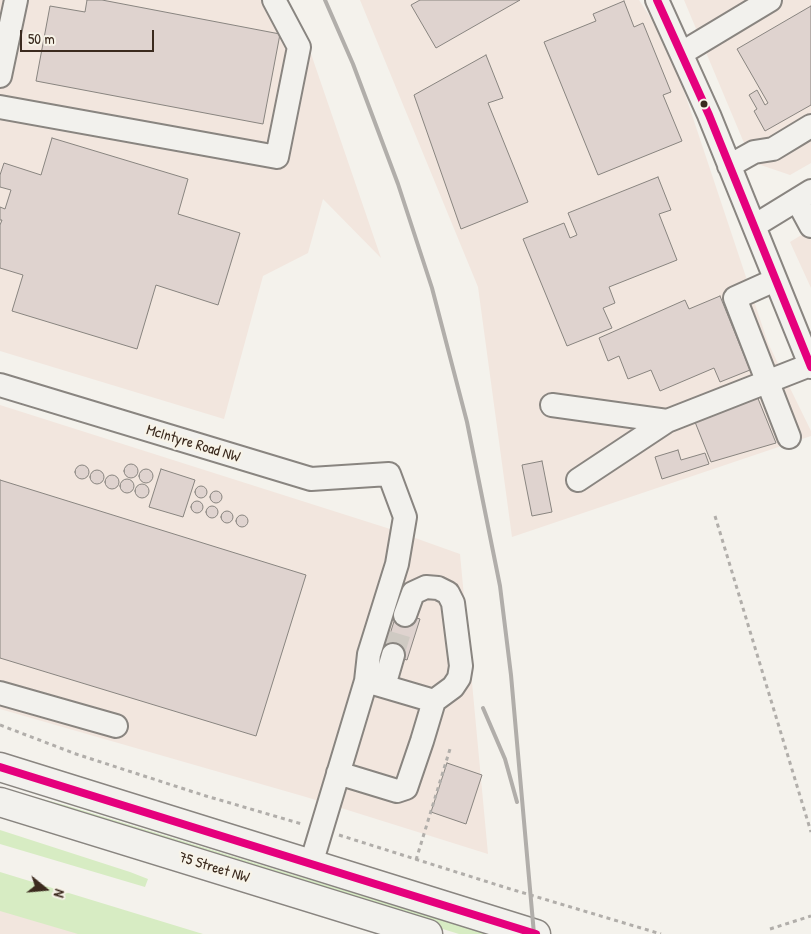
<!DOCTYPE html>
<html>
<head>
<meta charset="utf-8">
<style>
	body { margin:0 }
	#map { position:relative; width:811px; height:934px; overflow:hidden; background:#f4f2ec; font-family:"Patrick Hand",sans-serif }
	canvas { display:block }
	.north { position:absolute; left:20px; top:864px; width:50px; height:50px; -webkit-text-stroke:4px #f7f3e8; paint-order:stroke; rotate:107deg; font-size:14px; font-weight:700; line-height:20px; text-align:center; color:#3b2a1e }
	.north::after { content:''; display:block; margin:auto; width:18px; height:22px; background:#3b2a1e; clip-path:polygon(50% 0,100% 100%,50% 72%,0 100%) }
	.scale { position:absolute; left:20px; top:30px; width:134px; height:22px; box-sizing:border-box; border:2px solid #3b2a1e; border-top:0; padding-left:6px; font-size:15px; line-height:18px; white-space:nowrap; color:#3b2a1e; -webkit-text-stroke:4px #f7f3e8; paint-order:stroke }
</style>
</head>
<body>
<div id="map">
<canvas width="811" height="934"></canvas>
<div class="north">N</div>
<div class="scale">50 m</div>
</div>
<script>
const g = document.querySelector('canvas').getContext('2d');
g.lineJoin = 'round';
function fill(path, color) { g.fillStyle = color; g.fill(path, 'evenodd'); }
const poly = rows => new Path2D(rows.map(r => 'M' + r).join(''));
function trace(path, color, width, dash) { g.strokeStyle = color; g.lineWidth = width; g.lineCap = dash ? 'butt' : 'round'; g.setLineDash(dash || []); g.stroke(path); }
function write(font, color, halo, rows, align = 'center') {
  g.font = font + ' "Patrick Hand",sans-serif'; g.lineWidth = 4.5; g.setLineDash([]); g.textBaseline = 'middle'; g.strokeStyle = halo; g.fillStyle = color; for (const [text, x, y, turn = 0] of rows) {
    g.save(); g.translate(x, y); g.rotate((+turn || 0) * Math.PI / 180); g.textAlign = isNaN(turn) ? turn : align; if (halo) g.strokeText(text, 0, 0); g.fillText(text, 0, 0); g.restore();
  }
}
const built = poly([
	[0,0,283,0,309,48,381,258,323,199,308,253,263,276,224,419,0,351],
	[360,0,639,0,669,46,768,343,811,431,811,436,512,537,478,287],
	[684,0,811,0,811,163,790,175,752,162],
	[811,229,811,288,790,242],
	[0,405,387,528,460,554,488,854,306,797,0,709],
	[0,889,147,934,0,934]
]);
const green = poly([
	[0,788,65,805,487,934,459,934,0,793],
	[0,830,130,872,148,879,145,887,0,844],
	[0,872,203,934,78,934,0,911]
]);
const building = poly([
	[87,0,102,0,280,34,263,124,36,81,50,6,85,12,87,0],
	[420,0,520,0,436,48,411,5,420,0],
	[624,1,634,27,643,23,671,92,663,95,682,141,598,175,544,42,596,21,593,14,624,1],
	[811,6,811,105,765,131,754,111,757,109,749,95,757,90,765,105,768,103,737,49,811,6],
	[486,55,503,98,488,103,528,202,461,229,414,95,486,55],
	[52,138,188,179,178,214,240,233,218,305,156,285,137,349,12,311,23,275,0,268,0,225,2,220,0,220,0,207,5,209,11,190,0,187,0,175,4,163,41,175,52,138],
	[658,177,671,210,659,214,677,260,609,287,615,303,603,308,612,328,567,346,523,239,564,223,570,238,577,235,568,213,658,177],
	[720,296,750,370,720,382,714,368,660,391,651,370,628,379,619,356,608,361,599,338,685,300,689,309,720,296],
	[757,396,776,443,711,462,695,422,757,396],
	[678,450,681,460,705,453,709,464,662,479,655,457,678,450],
	[542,461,552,512,532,516,522,465,542,461],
	'124 471a7 7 0 1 1 14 0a7 7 0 1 1-14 0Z',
	'75 472a7 7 0 1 1 14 0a7 7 0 1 1-14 0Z',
	[161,469,195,480,183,517,149,507,161,469],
	'139 476a7 7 0 1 1 14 0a7 7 0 1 1-14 0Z',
	'90 477a7 7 0 1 1 14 0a7 7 0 1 1-14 0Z',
	'105 482a7 7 0 1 1 14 0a7 7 0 1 1-14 0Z',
	'120 486a7 7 0 1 1 14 0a7 7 0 1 1-14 0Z',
	[0,480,306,575,256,736,0,658,0,480],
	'135 491a7 7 0 1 1 14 0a7 7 0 1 1-14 0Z',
	'195 492a6 6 0 1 1 12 0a6 6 0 1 1-12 0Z',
	'210 497a6 6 0 1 1 12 0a6 6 0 1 1-12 0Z',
	'191 507a6 6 0 1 1 12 0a6 6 0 1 1-12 0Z',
	'206 512a6 6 0 1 1 12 0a6 6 0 1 1-12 0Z',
	'221 517a6 6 0 1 1 12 0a6 6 0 1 1-12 0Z',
	'236 521a6 6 0 1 1 12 0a6 6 0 1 1-12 0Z',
	[397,612,420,619,407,660,384,653,397,612],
	[447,763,482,775,466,824,431,812,447,763]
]);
const minorTunnel = poly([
	[393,655,405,615]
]);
const path = poly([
	[715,516,811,832],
	[0,725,76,754,206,796,302,824],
	[339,835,507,888,661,934],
	[416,860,450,749],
	[770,929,811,916]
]);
const minor = poly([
	[657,0,709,115,811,367],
	[682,53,770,0],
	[0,76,16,0],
	[0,107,277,157,299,47,274,0],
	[729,166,754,152,773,149,811,126],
	[797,200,811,226],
	[754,226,811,191],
	[775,280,735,298,789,437],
	[0,385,311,479,389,474,405,517,397,564,369,654,366,681,311,864],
	[552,405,667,421],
	[578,480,667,421,810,365],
	[405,615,413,593,426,587,438,588,448,593,453,603,461,666,459,678,453,687,434,701],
	[384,686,393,655],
	[0,693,116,726],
	[338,773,397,791,406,788,422,741,434,701,366,681]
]);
const major = poly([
	[0,767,536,934],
	[0,802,428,934]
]);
const rail = poly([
	[325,0,353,64,398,184,432,288,467,422,500,586,511,675,534,934],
	[483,708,505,759,517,802]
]);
const bus1 = poly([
	[657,0,709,115,811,367],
	[0,767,536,934]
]);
const markers = [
	[704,104,4.5,"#3b2a1e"]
];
const streetNames = [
	["McIntyre Road NW",193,444,17],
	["75 Street NW",214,868,17]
];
fill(built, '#f2e6de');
fill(green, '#d7ecc3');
fill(building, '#dfd3cf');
trace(building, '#898580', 1);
trace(minorTunnel, '#cfcac3', 22, [22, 11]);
trace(minor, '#898580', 26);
trace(major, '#898580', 31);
trace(path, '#b1aeaa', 3, [4, 4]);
trace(minor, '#f2f1ed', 22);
trace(major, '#f2f1ed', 28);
trace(rail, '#b1aeaa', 4);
trace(bus1, '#e5007d', 8);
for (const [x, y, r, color] of markers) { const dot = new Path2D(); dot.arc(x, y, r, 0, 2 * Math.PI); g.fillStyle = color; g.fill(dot); trace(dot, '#f7f3e8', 2); }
write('15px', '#3b2a1e', '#f7f3e8', streetNames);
</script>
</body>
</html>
